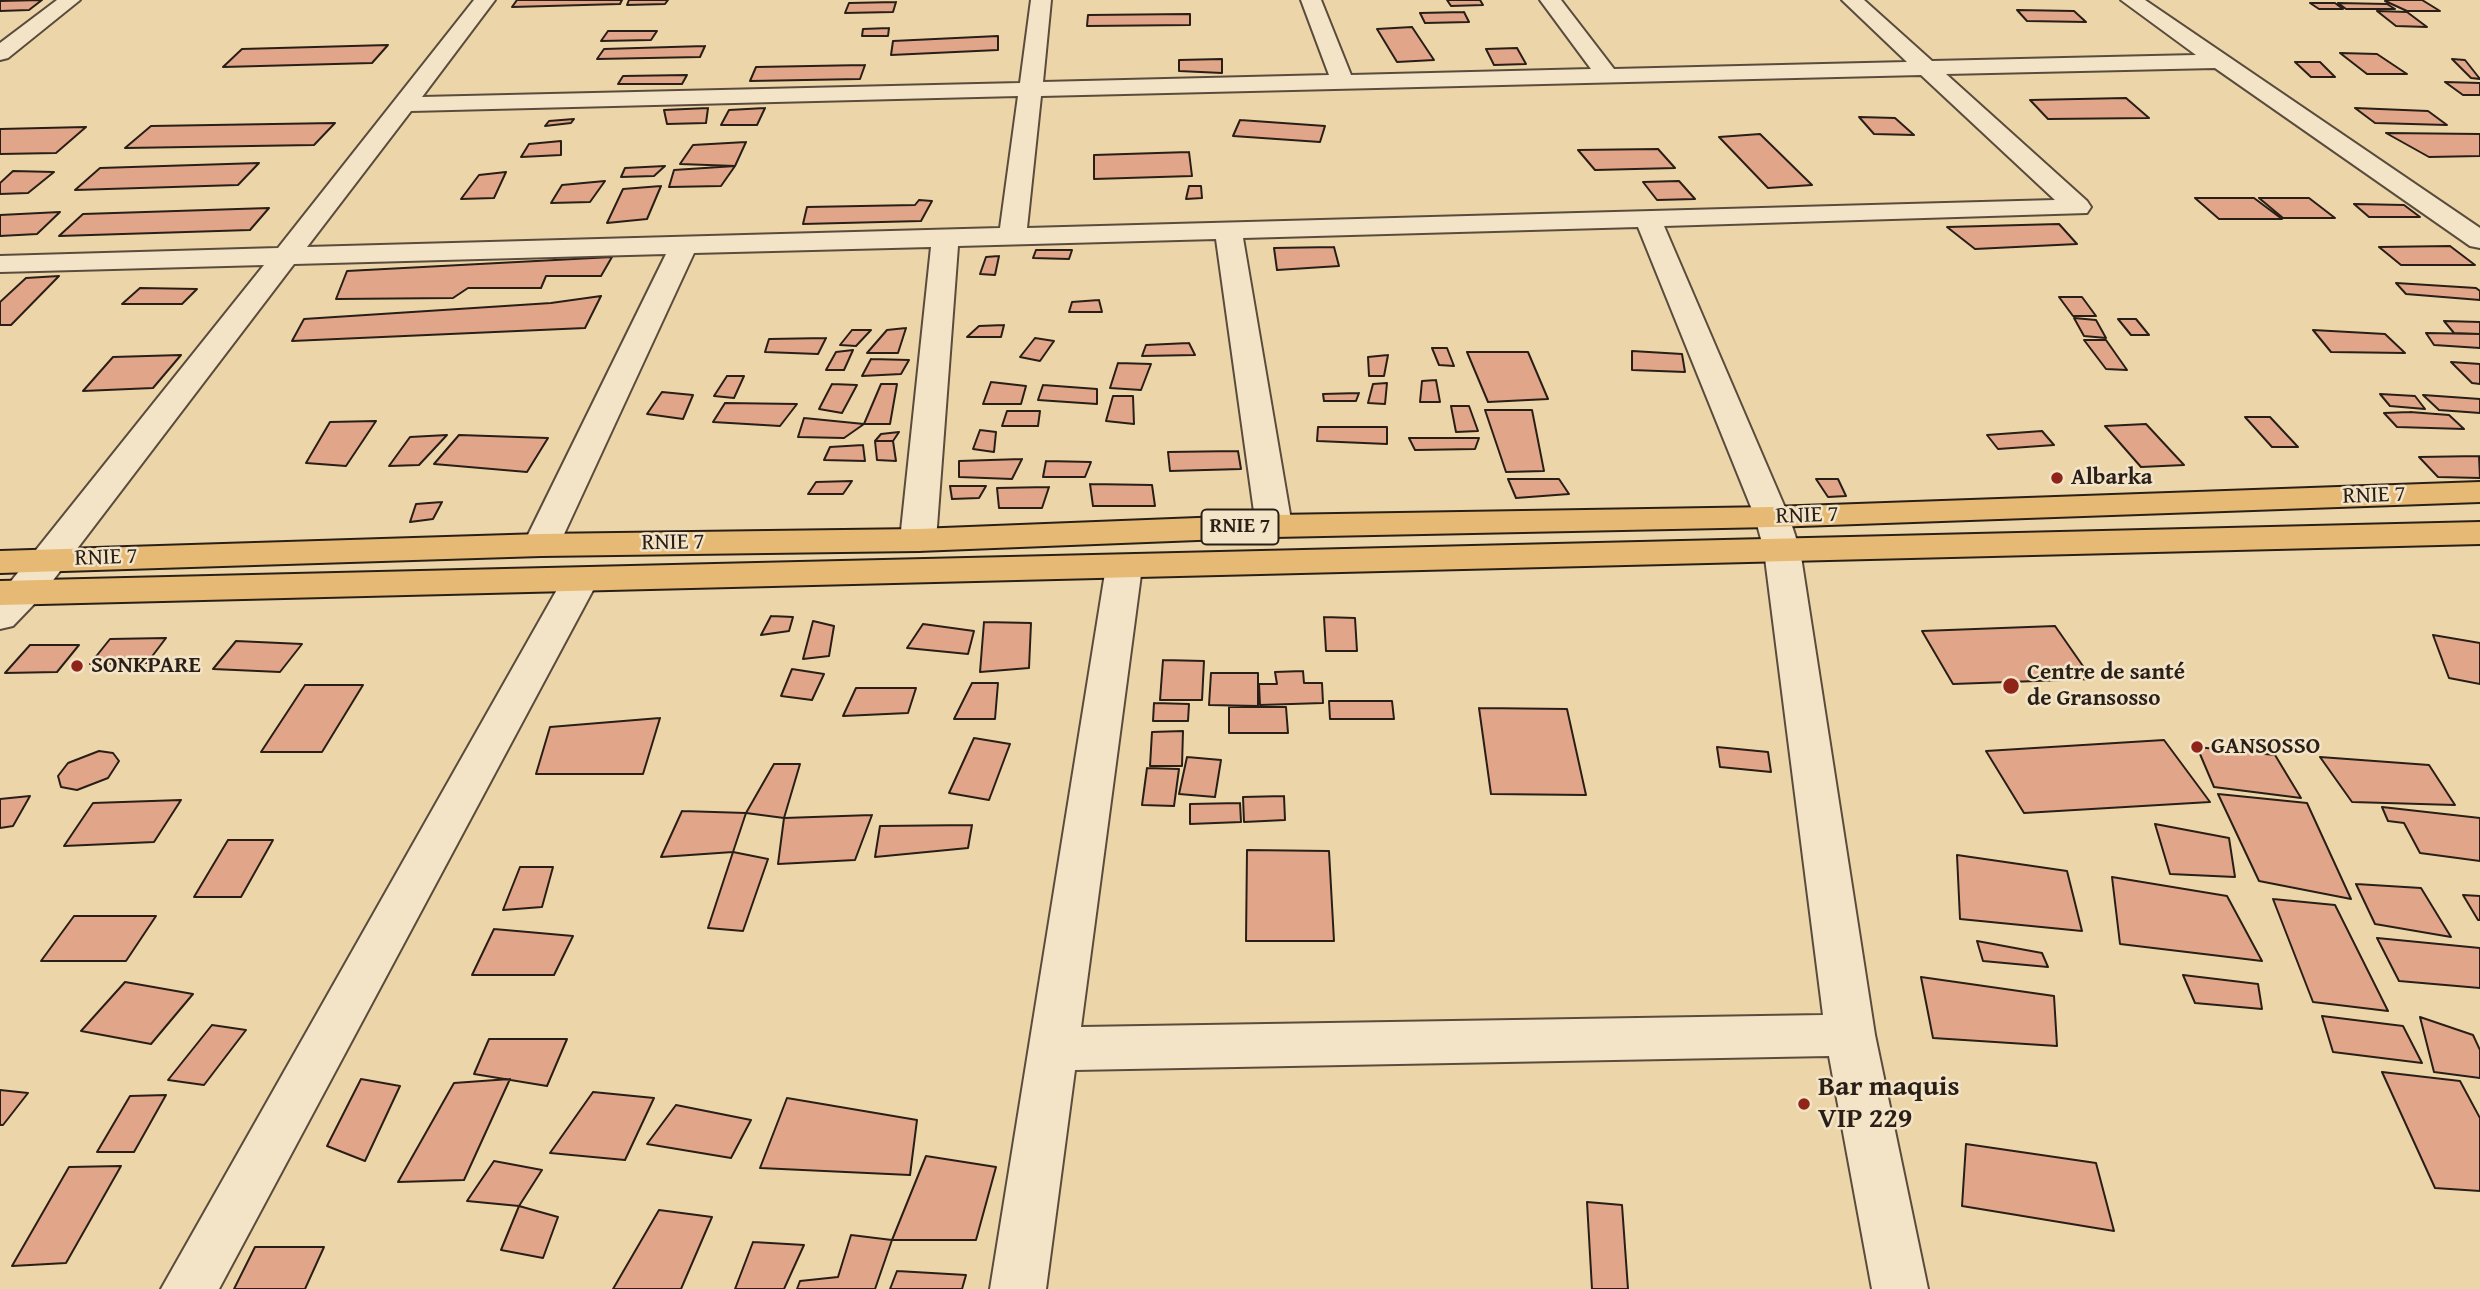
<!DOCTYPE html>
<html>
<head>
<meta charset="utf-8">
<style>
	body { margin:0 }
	canvas { display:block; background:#edd5aa }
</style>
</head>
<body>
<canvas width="2480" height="1289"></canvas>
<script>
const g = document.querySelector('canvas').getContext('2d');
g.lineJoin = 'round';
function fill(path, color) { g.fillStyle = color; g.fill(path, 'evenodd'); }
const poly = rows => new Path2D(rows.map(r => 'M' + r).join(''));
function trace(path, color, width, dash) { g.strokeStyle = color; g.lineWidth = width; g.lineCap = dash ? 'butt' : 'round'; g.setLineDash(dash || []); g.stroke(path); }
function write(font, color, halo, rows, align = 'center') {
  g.font = font + ' "Gentium Book Plus",serif'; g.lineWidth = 5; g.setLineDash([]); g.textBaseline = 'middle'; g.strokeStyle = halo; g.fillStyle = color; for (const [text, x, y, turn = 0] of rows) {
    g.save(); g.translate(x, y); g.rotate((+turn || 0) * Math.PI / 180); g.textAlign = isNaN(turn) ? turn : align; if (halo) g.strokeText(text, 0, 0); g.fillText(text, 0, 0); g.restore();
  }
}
const building = poly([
	[42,0,29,10,0,11,0,1,42,0],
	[517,0,622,0,620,4,512,7,517,0],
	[629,0,668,0,665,4,627,5,629,0],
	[1447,0,1480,0,1483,5,1451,6,1447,0],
	[2390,0,2422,0,2440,11,2407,11,2385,1,2390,0],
	[896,2,893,12,845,13,849,3,896,2],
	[2310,3,2335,3,2343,9,2319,9,2310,3],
	[2338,3,2387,4,2395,9,2346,9,2338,3],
	[2017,10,2074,11,2086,22,2027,21,2017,10],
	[2377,11,2407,12,2427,27,2396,26,2377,11],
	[1464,12,1469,22,1425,23,1420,13,1464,12],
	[1190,14,1190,25,1087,26,1088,15,1190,14],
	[1412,27,1434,60,1397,62,1377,29,1412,27],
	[889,28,888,36,862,36,863,29,889,28],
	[608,31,657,31,651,40,601,41,608,31],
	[998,36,998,50,891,55,893,41,998,36],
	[388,45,372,63,223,67,242,49,388,45],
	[705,46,700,57,597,59,604,49,705,46],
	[1517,48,1526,64,1494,65,1486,49,1517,48],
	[2340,53,2377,54,2407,74,2367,74,2340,53],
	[1222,59,1222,73,1179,71,1179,60,1222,59],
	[2452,59,2465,60,2480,79,2471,78,2452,59],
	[2295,62,2320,62,2335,77,2311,77,2295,62],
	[865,65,860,79,750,81,756,67,865,65],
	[687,75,682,84,618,84,623,76,687,75],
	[2445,82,2480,83,2480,95,2463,95,2445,82],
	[2126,98,2149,118,2048,119,2030,100,2126,98],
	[708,108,706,123,667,124,664,110,708,108],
	[765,108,757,125,721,125,729,110,765,108],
	[2355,108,2428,111,2447,125,2375,123,2355,108],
	[1859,117,1895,118,1914,135,1874,134,1859,117],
	[574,119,571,123,545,126,549,121,574,119],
	[1240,120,1325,126,1320,142,1233,136,1240,120],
	[335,123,314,145,125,148,151,126,335,123],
	[86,127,56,153,0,154,0,129,86,127],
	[2386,133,2480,134,2480,156,2429,157,2386,133],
	[1760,134,1812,185,1768,188,1719,137,1760,134],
	[561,141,561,155,521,157,529,144,561,141],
	[746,142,735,166,680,164,693,145,746,142],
	[1658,149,1675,168,1595,170,1578,150,1658,149],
	[1189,152,1192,176,1094,179,1094,155,1189,152],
	[259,163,238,185,75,190,100,168,259,163],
	[665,166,654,176,621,177,625,168,665,166],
	[735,166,721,186,669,187,674,170,735,166],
	[13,171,54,172,28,193,0,194,0,183,13,171],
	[506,172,494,198,461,199,479,175,506,172],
	[605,181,590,202,551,203,562,185,605,181],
	[1679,181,1695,199,1657,200,1643,182,1679,181],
	[661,186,647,219,607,223,623,189,661,186],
	[1189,186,1201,186,1202,198,1186,199,1189,186],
	[2195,198,2254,198,2282,219,2219,219,2195,198],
	[2259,198,2309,198,2335,218,2283,218,2259,198],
	[919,200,932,201,921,221,803,224,807,207,915,205,919,200],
	[2354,204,2404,205,2420,217,2369,217,2354,204],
	[269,208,250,230,59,236,83,214,269,208],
	[60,212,37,234,0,236,0,215,60,212],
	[2059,224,2077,244,1975,249,1947,227,2059,224],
	[2450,246,2475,265,2401,265,2379,247,2450,246],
	[1334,247,1339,266,1277,270,1274,248,1334,247],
	[1036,250,1072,250,1069,259,1033,258,1036,250],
	[999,256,995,275,980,274,986,257,999,256],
	[612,257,601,276,546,276,541,288,468,288,453,298,336,299,347,271,612,257],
	[59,276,11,325,0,325,0,302,26,278,59,276],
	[2396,283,2476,288,2480,291,2480,300,2406,294,2396,283],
	[140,288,197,289,182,304,122,304,140,288],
	[601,296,585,328,292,341,304,319,551,303,601,296],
	[2059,297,2082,297,2096,316,2073,316,2059,297],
	[1099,300,1102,312,1069,312,1072,302,1099,300],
	[2074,318,2096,320,2106,338,2084,336,2074,318],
	[2118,319,2136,319,2149,335,2131,335,2118,319],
	[2444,321,2480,322,2480,334,2454,333,2444,321],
	[1004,325,1001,337,967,337,979,326,1004,325],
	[906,328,898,353,867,353,887,330,906,328],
	[852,330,871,330,856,346,840,345,852,330],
	[2313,330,2385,334,2405,353,2331,352,2313,330],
	[2426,333,2480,334,2480,348,2434,345,2426,333],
	[826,338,818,354,765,352,769,339,826,338],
	[1035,338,1054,341,1040,361,1020,357,1035,338],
	[2084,340,2106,340,2127,370,2106,369,2084,340],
	[1189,343,1195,355,1142,356,1146,345,1189,343],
	[1432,348,1447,348,1454,366,1439,365,1432,348],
	[853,350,844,370,826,370,836,352,853,350],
	[1632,351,1682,354,1685,372,1632,370,1632,351],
	[1467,352,1528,352,1548,399,1488,402,1467,352],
	[181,355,153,388,83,391,113,357,181,355],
	[1388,355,1384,376,1369,376,1368,357,1388,355],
	[871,359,909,360,901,374,862,376,871,359],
	[2451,362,2480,364,2480,384,2472,383,2451,362],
	[1118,363,1151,364,1141,390,1110,388,1118,363],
	[727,376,744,376,734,398,714,396,727,376],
	[1436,380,1440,402,1420,402,1422,381,1436,380],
	[991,382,1026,386,1021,404,983,404,991,382],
	[1387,383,1385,404,1368,403,1373,384,1387,383],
	[832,384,857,385,842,413,819,409,832,384],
	[881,384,897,384,890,424,864,424,881,384],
	[1043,385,1097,389,1097,404,1038,400,1043,385],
	[662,392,693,395,683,419,647,414,662,392],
	[1359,393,1356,401,1324,401,1323,394,1359,393],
	[2380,394,2415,396,2425,409,2390,406,2380,394],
	[2423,395,2480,399,2480,413,2439,410,2423,395],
	[1113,396,1133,396,1134,424,1106,421,1113,396],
	[725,403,797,404,780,426,713,422,725,403],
	[1451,406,1469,406,1478,431,1456,432,1451,406],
	[1485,410,1532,410,1544,471,1506,472,1485,410],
	[1007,411,1040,411,1038,426,1002,426,1007,411],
	[2410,412,2449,415,2464,429,2397,427,2384,413,2410,412],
	[2245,417,2270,417,2298,447,2272,447,2245,417],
	[804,418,864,424,844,438,798,437,804,418],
	[376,421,346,466,306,463,330,422,376,421],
	[2146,424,2184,465,2141,467,2105,426,2146,424],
	[1318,427,1387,427,1387,444,1317,441,1318,427],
	[980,430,996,432,994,452,973,449,980,430],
	[2042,431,2054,445,1998,449,1987,435,2042,431],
	[899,432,893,441,875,441,881,434,899,432],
	[447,435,419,465,389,466,410,437,447,435],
	[459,435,548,438,527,472,434,464,459,435],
	[1409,438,1479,438,1475,449,1415,450,1409,438],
	[875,441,893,441,896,461,877,460,875,441],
	[863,445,865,461,824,460,830,447,863,445],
	[1238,451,1241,469,1170,471,1168,452,1238,451],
	[2479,456,2480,478,2438,477,2419,457,2479,456],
	[1022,459,1012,479,959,477,959,461,1022,459],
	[1046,461,1091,462,1085,477,1043,477,1046,461],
	[1508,479,1559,479,1569,494,1516,498,1508,479],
	[1816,479,1838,479,1846,496,1828,497,1816,479],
	[852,481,843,494,808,494,816,482,852,481],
	[1090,484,1152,485,1155,506,1093,506,1090,484],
	[950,486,986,486,979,498,952,499,950,486],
	[1049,487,1042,508,999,508,997,488,1049,487],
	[442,502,433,519,410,522,416,504,442,502],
	[771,616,793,617,789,631,761,635,771,616],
	[1324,617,1355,618,1357,651,1326,651,1324,617],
	[813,621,834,626,829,656,803,659,813,621],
	[984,622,1031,623,1029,668,980,672,984,622],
	[923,624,974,631,968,654,907,648,923,624],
	[2055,626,2092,679,1953,684,1922,631,2055,626],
	[2433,635,2480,643,2480,684,2449,678,2433,635],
	[166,638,147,663,90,664,110,639,166,638],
	[236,641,302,644,280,672,213,669,236,641],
	[30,645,79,645,57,672,5,673,30,645],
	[1163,660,1204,661,1202,700,1160,700,1163,660],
	[792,669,824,674,812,700,781,696,792,669],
	[1303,671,1304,683,1322,683,1323,703,1260,705,1259,684,1277,684,1275,672,1303,671],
	[1211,673,1258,673,1258,706,1209,705,1211,673],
	[972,683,998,683,995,719,954,719,972,683],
	[305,685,363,685,322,752,261,752,305,685],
	[856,688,916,688,908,713,843,716,856,688],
	[1329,701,1392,701,1394,719,1330,719,1329,701],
	[1154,703,1189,704,1188,721,1153,721,1154,703],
	[1229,707,1286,707,1288,733,1229,733,1229,707],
	[1479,708,1567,709,1586,795,1491,794,1479,708],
	[660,718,643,774,536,774,550,727,660,718],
	[1183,731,1182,766,1150,766,1152,732,1183,731],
	[974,738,1010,744,989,800,949,793,974,738],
	[2164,740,2210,802,2024,813,1986,751,2164,740],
	[1717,747,1768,752,1771,772,1720,767,1717,747],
	[2197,747,2275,755,2301,798,2214,787,2197,747],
	[99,751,113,753,119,761,108,778,77,790,61,787,58,776,68,763,99,751],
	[1187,757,1221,760,1215,797,1179,794,1187,757],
	[2320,757,2429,765,2455,805,2352,802,2320,757],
	[774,764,800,764,784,818,746,813,774,764],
	[1147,768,1179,769,1174,806,1142,805,1147,768],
	[2218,794,2307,803,2351,899,2259,881,2218,794],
	[30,796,13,826,0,828,0,799,30,796],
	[1284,796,1285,820,1244,822,1243,797,1284,796],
	[181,800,154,842,64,846,93,803,181,800],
	[1240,803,1241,822,1190,824,1190,804,1240,803],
	[2382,807,2480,818,2480,861,2420,853,2404,823,2388,821,2382,807],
	[682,811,746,813,733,852,661,857,682,811],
	[872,815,855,860,778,864,784,818,872,815],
	[2155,824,2229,838,2235,877,2170,874,2155,824],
	[972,825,968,848,875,857,880,826,972,825],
	[228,840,273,840,241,897,194,897,228,840],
	[1247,850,1329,851,1334,941,1246,941,1247,850],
	[733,852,768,859,743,931,708,928,733,852],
	[1957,855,2067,871,2082,931,1960,919,1957,855],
	[520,867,553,867,542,907,503,910,520,867],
	[2112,877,2227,896,2262,961,2120,944,2112,877],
	[2356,884,2421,888,2451,937,2375,924,2356,884],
	[2463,895,2480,896,2480,920,2478,920,2463,895],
	[2273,899,2335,905,2388,1011,2313,1002,2273,899],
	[74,916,156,916,126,961,41,961,74,916],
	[494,929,573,936,554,975,472,975,494,929],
	[2377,938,2480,948,2480,988,2399,981,2377,938],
	[1977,941,2042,953,2048,967,1983,961,1977,941],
	[2183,975,2258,984,2262,1009,2195,1003,2183,975],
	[1921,977,2054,996,2057,1046,1933,1038,1921,977],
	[125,982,193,994,151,1044,81,1031,125,982],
	[2322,1016,2403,1026,2422,1063,2333,1052,2322,1016],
	[2420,1017,2473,1035,2480,1050,2480,1078,2434,1072,2420,1017],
	[212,1025,246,1030,204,1085,168,1080,212,1025],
	[489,1039,567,1039,547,1086,474,1074,489,1039],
	[2382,1072,2460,1081,2480,1118,2480,1191,2435,1188,2382,1072],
	[361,1079,400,1086,365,1161,327,1146,361,1079],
	[510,1079,464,1180,398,1182,454,1083,510,1079],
	[0,1090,28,1093,3,1125,0,1125,0,1090],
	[593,1092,654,1098,625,1160,550,1153,593,1092],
	[166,1095,134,1152,97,1152,130,1096,166,1095],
	[787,1098,917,1120,910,1175,760,1168,787,1098],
	[676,1105,751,1120,731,1158,647,1144,676,1105],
	[1966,1144,2096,1163,2114,1231,1962,1206,1966,1144],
	[926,1156,996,1167,976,1240,892,1240,926,1156],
	[494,1161,542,1170,519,1206,467,1201,494,1161],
	[121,1166,66,1263,12,1266,69,1167,121,1166],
	[1587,1202,1622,1205,1628,1289,1592,1289,1587,1202],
	[519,1206,558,1217,543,1258,501,1250,519,1206],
	[659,1210,712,1217,681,1289,613,1289,659,1210],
	[851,1235,892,1240,875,1289,797,1289,800,1281,838,1277,851,1235],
	[753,1242,804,1245,784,1289,735,1289,753,1242],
	[255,1247,324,1247,305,1289,234,1289,255,1247],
	[897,1271,966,1275,962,1289,890,1289,897,1271]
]);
const street = poly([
	[57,0,80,0,8,58,0,60,0,43,57,0],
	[474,0,495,0,422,97,1020,83,1031,0,1051,0,1043,82,1329,75,1301,0,1321,0,1351,75,1591,69,1540,0,1561,0,1614,69,1907,62,1842,0,1864,0,1932,61,2196,55,2121,0,2145,0,2480,228,2480,248,2470,246,2215,68,1946,74,2087,201,2091,207,2087,213,1664,226,1789,517,1800,550,1875,1035,1928,1289,1872,1289,1829,1056,1075,1070,1046,1289,990,1289,1106,567,1111,559,1124,556,1137,559,1142,567,1081,1027,1823,1015,1764,550,1755,517,1638,227,1243,238,1292,526,1286,533,1274,537,1262,533,1256,526,1216,239,958,246,936,540,931,548,918,551,905,548,900,540,931,247,694,253,559,545,554,553,541,556,528,553,523,545,666,254,294,264,38,600,13,626,0,629,0,595,264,265,0,272,0,256,278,248,474,0],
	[1921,75,2055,200,1027,228,1041,96,1921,75],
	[1018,96,1000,228,307,247,411,111,1018,96],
	[581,568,594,571,599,579,219,1289,161,1289,563,579,568,571,581,568]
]);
const primary = poly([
	[2480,482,2480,502,1772,527,1274,537,918,551,541,556,0,573,0,551,541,534,918,529,1274,515,1772,507,2480,482],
	[2480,522,2480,544,0,605,0,581,2480,522]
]);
const markers = [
	[2057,478,7,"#8f2418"],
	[77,666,7,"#8f2418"],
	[2011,686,9,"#8f2418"],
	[2197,747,7,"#8f2418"],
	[1804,1104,7,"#8f2418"]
];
const shields = [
	[1240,527,77]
];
const shieldNames = [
	["RNIE 7",1240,527]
];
const poiNames = [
	["Albarka",2071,478],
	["SONKPARE",91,666],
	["Centre de santé",2027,673],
	["de Gransosso",2027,699],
	["GANSOSSO",2211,747]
];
const streetNames = [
	["RNIE 7",2374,496,-2],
	["RNIE 7",1807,516,-2],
	["RNIE 7",673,543,-1],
	["RNIE 7",106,558,-2]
];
const nearPoinames = [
	["Bar maquis",1818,1088],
	["VIP 229",1818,1120]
];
fill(building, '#e1a689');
trace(building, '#291f17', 2);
trace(street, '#5a4c3c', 4);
trace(primary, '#291f17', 4);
fill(street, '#f3e4c8');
fill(primary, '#e6ba75');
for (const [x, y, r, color] of markers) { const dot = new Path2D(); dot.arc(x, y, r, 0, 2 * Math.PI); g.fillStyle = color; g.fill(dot); trace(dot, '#f3e4c8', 2.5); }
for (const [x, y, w] of shields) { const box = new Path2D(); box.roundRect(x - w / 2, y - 17.5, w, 35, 5); g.fillStyle = '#f3e4c8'; g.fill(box); trace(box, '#291f17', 2); }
write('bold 21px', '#291f17', null, shieldNames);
write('bold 23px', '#291f17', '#f3e4c8', poiNames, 'left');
write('23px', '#291f17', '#f3e4c8', streetNames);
write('bold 28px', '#291f17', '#f3e4c8', nearPoinames, 'left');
</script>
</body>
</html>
